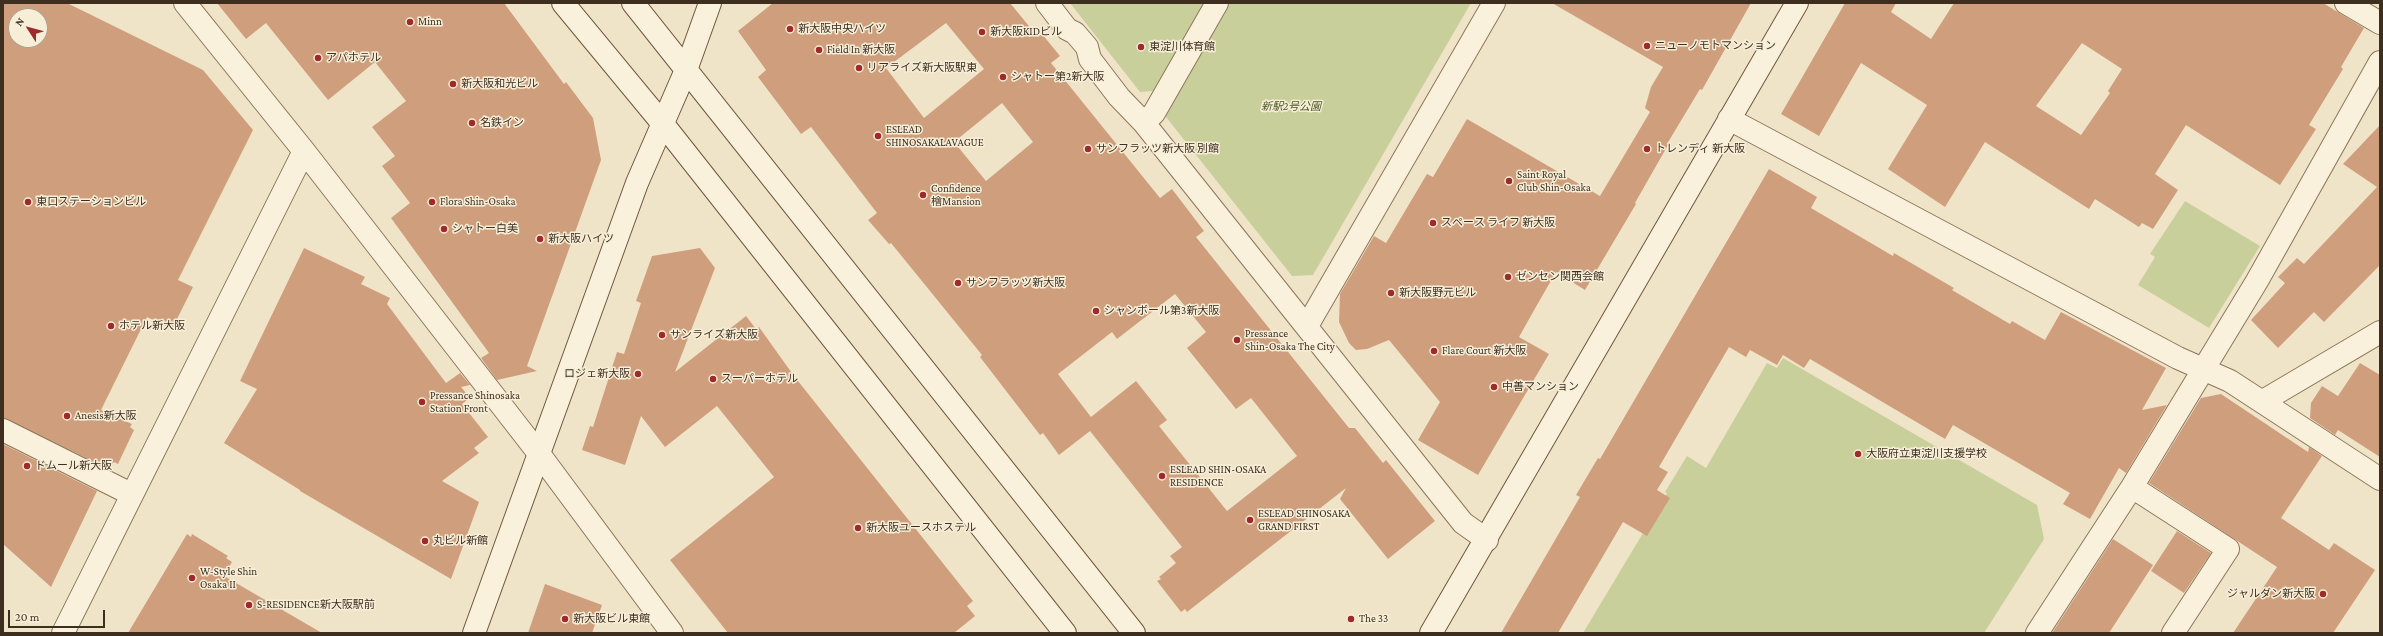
<!DOCTYPE html>
<html>
<head>
<meta charset="utf-8">
<style>
	body { margin:0 }
	#map { position:relative; width:2383px; height:636px; overflow:hidden; background:#f0e4c8; font-family:"Crimson Pro",serif }
	canvas { display:block }
	.frame { position:absolute; inset:0; border:4px solid #3d2e20; pointer-events:none }
	.north { position:absolute; left:8px; top:8px; width:40px; height:40px; box-sizing:border-box; background:#f7eed8; border:1px solid #ada18e; border-radius:50%; rotate:306deg; font-size:11px; font-weight:700; line-height:16px; text-align:center; color:#3d2e20 }
	.north::after { content:''; display:block; margin:auto; width:14px; height:18px; background:#9e2a2b; clip-path:polygon(50% 0,100% 100%,50% 72%,0 100%) }
	.scale { position:absolute; left:8px; top:610px; width:97px; height:18px; box-sizing:border-box; border:2px solid #3d2e20; border-top:0; padding-left:5px; font-size:12px; line-height:14px; white-space:nowrap; color:#3d2e20; -webkit-text-stroke:3px #f7eed8; paint-order:stroke }
</style>
</head>
<body>
<div id="map">
<canvas width="2383" height="636"></canvas>
<div class="frame"></div>
<div class="north">N</div>
<div class="scale">20 m</div>
</div>
<script>
const g = document.querySelector('canvas').getContext('2d');
g.lineJoin = 'round';
function fill(path, color) { g.fillStyle = color; g.fill(path, 'evenodd'); }
const poly = rows => new Path2D(rows.map(r => 'M' + r).join(''));
function trace(path, color, width, dash) { g.strokeStyle = color; g.lineWidth = width; g.lineCap = dash ? 'butt' : 'round'; g.setLineDash(dash || []); g.stroke(path); }
function write(font, color, halo, rows, align = 'center') {
  g.font = font + ' "Crimson Pro","Noto Sans JP",serif'; g.lineWidth = 3; g.setLineDash([]); g.textBaseline = 'middle'; g.strokeStyle = halo; g.fillStyle = color; for (const [text, x, y, turn = 0] of rows) {
    g.save(); g.translate(x, y); g.rotate((+turn || 0) * Math.PI / 180); g.textAlign = isNaN(turn) ? turn : align; if (halo) g.strokeText(text, 0, 0); g.fillText(text, 0, 0); g.restore();
  }
}
const green = poly([
	[1070,3,1204,3,1153,91,1140,92],
	[1227,3,1471,3,1313,275,1292,276,1162,112],
	[2185,201,2260,246,2209,328,2138,285,2155,257,2150,254],
	[1783,358,2037,505,2044,539,1984,633,1583,633,1667,493,1665,492,1687,456,1706,468,1767,363,1777,368]
]);
const building = poly([
	[3,3,67,3,203,70,253,130,178,280,193,287,172,329,147,317,101,410,132,424,130,427,134,430,118,464,114,462,109,469,3,418],
	[16,16,40,16,40,40,16,40],
	[217,3,504,3,564,84,566,82,593,118,601,160,527,366,537,371,497,380,481,358,489,353,391,218,410,203,382,166,395,156,372,127,406,101,375,62,328,100,266,23,246,39],
	[773,3,1010,3,1038,37,1042,34,1060,56,1051,63,1160,198,1172,189,1204,231,1196,237,1349,428,1355,428,1383,463,1386,460,1435,521,1388,559,1340,499,1346,488,1187,612,1185,609,1181,612,1157,581,1161,579,1159,577,1176,563,1170,556,1182,547,1090,431,1059,455,1043,433,1040,435,980,357,982,355,891,243,889,244,868,220,877,213,811,127,801,134,758,77,766,70,738,31],
	[946,23,984,69,924,118,886,68],
	[1002,103,1033,142,986,181,954,142],
	[1175,294,1206,332,1187,348,1236,409,1251,398,1297,456,1227,511,1159,426,1167,420,1136,381,1091,417,1058,374,1112,332,1117,339],
	[1552,3,1751,3,1702,90,1700,89,1667,144,1668,145,1635,203,1636,204,1585,290,1556,272,1537,305,1519,337,1549,354,1478,475,1418,440,1440,402,1389,340,1367,349,1356,350,1349,343,1339,322,1340,294,1374,236,1386,243,1427,174,1433,177,1467,119,1600,196,1650,112,1645,108,1651,87,1663,67],
	[1845,3,1896,3,1891,12,1931,39,1954,3,2323,3,2364,28,2341,67,2343,69,2309,125,2316,129,2280,185,2186,125,2155,174,2178,190,2153,229,2142,223,2139,227,2095,199,2089,209,1985,142,1945,207,1888,169,1927,105,1861,63,1819,136,1781,114],
	[2082,43,2122,69,2108,91,2110,93,2081,135,2036,106],
	[2380,125,2380,265,2324,322,2314,312,2278,348,2251,320,2285,283,2278,277,2297,258,2304,264,2377,187,2343,164],
	[1769,169,1817,197,1811,208,1893,256,1894,253,1954,288,1952,290,2010,324,2012,321,2045,340,2061,312,2166,368,2142,410,2167,405,2126,473,2119,468,2090,519,2063,504,2070,493,1953,425,1945,439,1810,359,1804,368,1783,355,1777,365,1750,350,1746,357,1729,347,1659,467,1668,472,1657,490,1670,498,1647,536,1623,522,1558,633,1501,633,1580,497,1576,495,1598,458,1600,459],
	[304,248,365,277,361,284,390,298,387,304,446,383,460,373,470,385,461,387,470,398,462,404,488,437,474,448,479,453,442,481,479,502,451,579,300,491,300,490,224,443,257,389,240,381],
	[700,248,715,268,675,372,746,316,756,329,759,327,794,376,973,601,967,606,975,616,954,633,728,633,670,560,774,477,717,406,665,447,641,416,625,465,582,450,590,426,593,427,617,352,624,354,641,303,636,301,652,256],
	[2360,363,2380,375,2380,457,2338,430,2335,435,2310,418,2311,403,2322,386,2338,396],
	[2221,394,2308,452,2309,447,2322,456,2281,518,2329,550,2334,543,2375,570,2333,633,2233,633,2277,567,2149,483,2201,398],
	[3,444,97,491,51,587,3,544],
	[2177,531,2211,553,2184,593,2151,571],
	[187,534,191,537,192,534,228,556,226,558,232,562,224,576,322,633,128,633],
	[2113,539,2153,565,2109,633,2052,633],
	[545,584,602,605,592,633,528,633]
]);
const street = poly([
	[185,3,304,151,540,455,672,633],
	[1047,3,1067,29,1075,33,1087,47,1090,59,1119,97,1144,123,1463,523,1487,540],
	[2346,3,2380,23],
	[1729,119,2178,358,2230,381,2380,479],
	[1144,123,1154,113,1217,3],
	[1307,326,1494,3],
	[2263,401,2380,332],
	[3,430,131,494],
	[2132,487,2228,549,2173,633],
	[63,633,304,151],
	[2037,633,2132,487,2257,281,2380,62]
]);
const secondary = poly([
	[563,3,663,124,1065,633],
	[633,3,1134,633],
	[474,633,637,183,686,70,710,3],
	[1431,633,1797,3]
]);
const markers = [
	[410,22,4,"#9e2a2b"],
	[790,29,4,"#9e2a2b"],
	[982,32,4,"#9e2a2b"],
	[1647,46,4,"#9e2a2b"],
	[1141,47,4,"#9e2a2b"],
	[819,50,4,"#9e2a2b"],
	[318,58,4,"#9e2a2b"],
	[859,68,4,"#9e2a2b"],
	[1003,77,4,"#9e2a2b"],
	[453,84,4,"#9e2a2b"],
	[472,123,4,"#9e2a2b"],
	[878,136,4,"#9e2a2b"],
	[1088,149,4,"#9e2a2b"],
	[1647,149,4,"#9e2a2b"],
	[1509,181,4,"#9e2a2b"],
	[923,195,4,"#9e2a2b"],
	[28,202,4,"#9e2a2b"],
	[432,202,4,"#9e2a2b"],
	[1433,223,4,"#9e2a2b"],
	[444,229,4,"#9e2a2b"],
	[540,239,4,"#9e2a2b"],
	[1508,277,4,"#9e2a2b"],
	[958,283,4,"#9e2a2b"],
	[1391,293,4,"#9e2a2b"],
	[1096,311,4,"#9e2a2b"],
	[111,326,4,"#9e2a2b"],
	[662,335,4,"#9e2a2b"],
	[1237,340,4,"#9e2a2b"],
	[1434,351,4,"#9e2a2b"],
	[638,374,4,"#9e2a2b"],
	[713,379,4,"#9e2a2b"],
	[1494,387,4,"#9e2a2b"],
	[422,402,4,"#9e2a2b"],
	[67,416,4,"#9e2a2b"],
	[1858,454,4,"#9e2a2b"],
	[27,466,4,"#9e2a2b"],
	[1162,476,4,"#9e2a2b"],
	[1250,520,4,"#9e2a2b"],
	[858,528,4,"#9e2a2b"],
	[425,541,4,"#9e2a2b"],
	[192,578,4,"#9e2a2b"],
	[2323,594,4,"#9e2a2b"],
	[249,605,4,"#9e2a2b"],
	[565,619,4,"#9e2a2b"],
	[1351,619,4,"#9e2a2b"]
];
const poiNames = [
	["Minn",418,22],
	["新大阪中央ハイツ",798,29],
	["新大阪KIDビル",990,32],
	["ニューノモトマンション",1655,46],
	["東淀川体育館",1149,47],
	["Field In 新大阪",827,50],
	["アパホテル",326,58],
	["リアライズ新大阪駅東",867,68],
	["シャトー第2新大阪",1011,77],
	["新大阪和光ビル",461,84],
	["名鉄イン",480,123],
	["ESLEAD",886,130],
	["SHINOSAKALAVAGUE",886,143],
	["サンフラッツ新大阪 別館",1096,149],
	["トレンディ 新大阪",1655,149],
	["Saint Royal",1517,175],
	["Club Shin-Osaka",1517,188],
	["Confidence",931,189],
	["檜Mansion",931,202],
	["東口ステーションビル",36,202],
	["Flora Shin-Osaka",440,202],
	["スペース ライフ 新大阪",1441,223],
	["シャトー白美",452,229],
	["新大阪ハイツ",548,239],
	["ゼンセン関西会館",1516,277],
	["サンフラッツ新大阪",966,283],
	["新大阪野元ビル",1399,293],
	["シャンボール第3新大阪",1104,311],
	["ホテル新大阪",119,326],
	["Pressance",1245,334],
	["Shin-Osaka The City",1245,347],
	["サンライズ新大阪",670,335],
	["Flare Court 新大阪",1442,351],
	["ロジェ新大阪",630,374,"right"],
	["スーパーホテル",721,379],
	["中善マンション",1502,387],
	["Pressance Shinosaka",430,396],
	["Station Front",430,409],
	["Anesis新大阪",75,416],
	["大阪府立東淀川支援学校",1866,454],
	["ドムール新大阪",35,466],
	["ESLEAD SHIN-OSAKA",1170,470],
	["RESIDENCE",1170,483],
	["ESLEAD SHINOSAKA",1258,514],
	["GRAND FIRST",1258,527],
	["新大阪ユースホステル",866,528],
	["丸ビル新館",433,541],
	["W-Style Shin",200,572],
	["Osaka II",200,585],
	["ジャルダン新大阪",2315,594,"right"],
	["S-RESIDENCE新大阪駅前",257,605],
	["新大阪ビル東館",573,619],
	["The 33",1359,619]
];
const parkNames = [
	["新駅2号公園",1291,107]
];
fill(green, '#c9cf9b');
fill(building, '#cf9f7d');
trace(street, '#8d765c', 24);
trace(secondary, '#6f573f', 24);
trace(street, '#faf1dc', 22);
trace(secondary, '#faf1dc', 22);
for (const [x, y, r, color] of markers) { const dot = new Path2D(); dot.arc(x, y, r, 0, 2 * Math.PI); g.fillStyle = color; g.fill(dot); trace(dot, '#f7eed8', 1.5); }
write('11px', '#3d2e20', '#f7eed8', poiNames, 'left');
write('italic 11px', '#4d5a26', '#f7eed8', parkNames);
</script>
</body>
</html>
